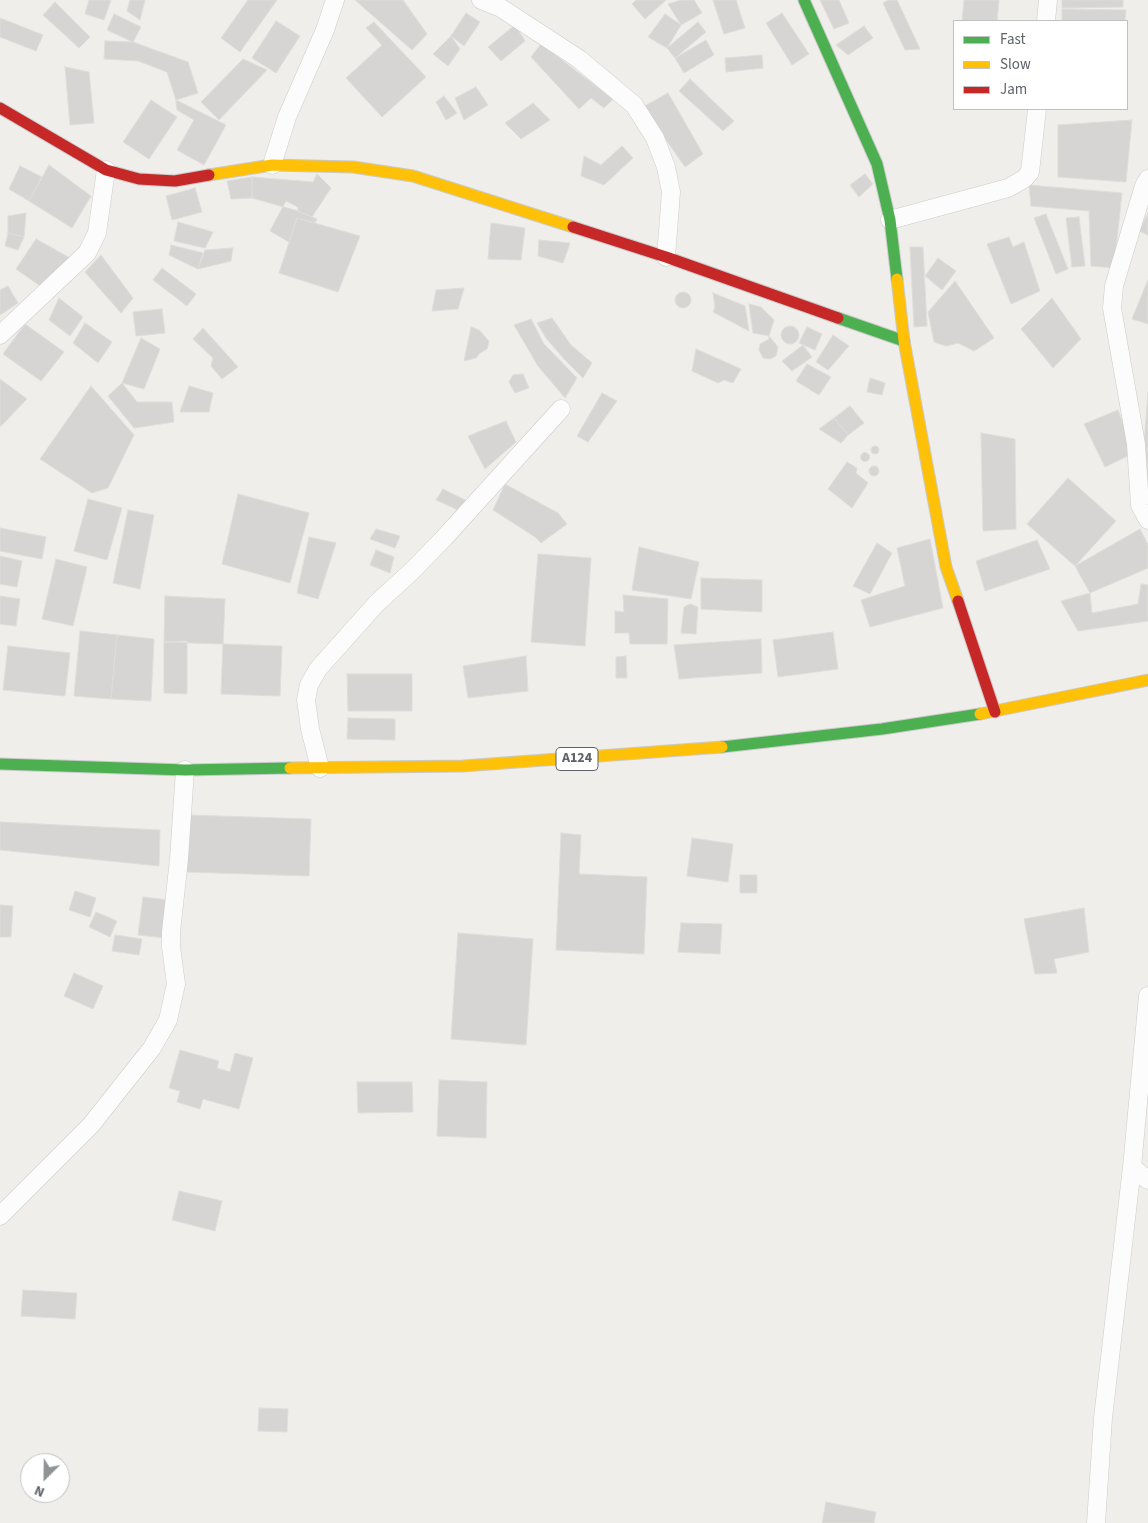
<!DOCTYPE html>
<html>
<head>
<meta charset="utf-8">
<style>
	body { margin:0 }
	#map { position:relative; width:1148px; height:1523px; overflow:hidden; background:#efeeea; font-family:"Source Sans 3",sans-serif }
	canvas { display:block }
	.legend { position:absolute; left:953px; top:20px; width:175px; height:90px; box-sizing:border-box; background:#fff; border:1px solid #bfc1c3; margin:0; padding:6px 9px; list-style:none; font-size:15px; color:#5f6368 }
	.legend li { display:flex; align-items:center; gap:10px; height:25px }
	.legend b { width:25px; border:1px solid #bfc1c3 }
	.north { position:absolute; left:20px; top:1453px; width:50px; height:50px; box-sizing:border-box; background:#fff; border:1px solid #bfc1c3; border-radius:50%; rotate:203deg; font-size:14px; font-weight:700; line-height:20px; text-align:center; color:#5f6368 }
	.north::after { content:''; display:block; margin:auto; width:18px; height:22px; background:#919496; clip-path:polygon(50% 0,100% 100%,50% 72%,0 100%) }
</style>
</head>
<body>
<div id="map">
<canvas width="1148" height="1523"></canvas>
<ul class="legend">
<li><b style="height:6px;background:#4caf50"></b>Fast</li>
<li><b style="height:6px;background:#ffc107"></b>Slow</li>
<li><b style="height:6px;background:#c62828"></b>Jam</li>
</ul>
<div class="north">N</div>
</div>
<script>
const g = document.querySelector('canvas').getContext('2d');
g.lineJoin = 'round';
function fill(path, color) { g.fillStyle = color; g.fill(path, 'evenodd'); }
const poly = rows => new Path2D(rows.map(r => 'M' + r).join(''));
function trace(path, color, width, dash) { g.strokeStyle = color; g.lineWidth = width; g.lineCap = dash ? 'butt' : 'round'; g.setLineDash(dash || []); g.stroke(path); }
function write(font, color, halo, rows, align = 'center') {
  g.font = font + ' "Source Sans 3",sans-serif'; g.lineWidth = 4; g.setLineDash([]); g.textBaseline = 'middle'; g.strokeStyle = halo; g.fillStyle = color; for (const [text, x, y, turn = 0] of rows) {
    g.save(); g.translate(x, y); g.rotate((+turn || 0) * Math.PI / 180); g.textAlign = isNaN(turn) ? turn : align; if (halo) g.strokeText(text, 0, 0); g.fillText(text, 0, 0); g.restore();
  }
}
const building = poly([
	[89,0,111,0,104,20,85,14,89,0],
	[130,0,145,0,140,20,127,11,130,0],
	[248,0,277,0,240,52,221,38,248,0],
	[355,0,403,0,427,34,412,50,355,0],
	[636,0,666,0,645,19,632,4,636,0],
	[681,0,694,0,702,13,681,25,668,4,681,0],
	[713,0,736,0,745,28,724,34,713,0],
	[820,0,839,0,849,23,834,29,820,0],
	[889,0,897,0,920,49,905,50,883,3,889,0],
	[964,0,999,0,997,21,962,21,964,0],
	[1062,0,1123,0,1123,7,1062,8,1062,0],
	[55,2,90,37,79,48,43,15,55,2],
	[1062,9,1126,10,1125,21,1062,21,1062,9],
	[466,13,480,22,464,46,451,36,466,13],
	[782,13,809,54,792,65,766,23,782,13],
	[114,14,141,27,133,42,107,30,114,14],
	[665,14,681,25,667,48,648,37,665,14],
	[0,18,43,35,36,51,0,37,0,18],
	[276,21,300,36,276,73,252,58,276,21],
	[374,22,426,77,382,117,346,78,382,45,366,28,374,22],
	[698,22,706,32,675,58,667,48,698,22],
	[515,25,525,41,501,61,488,47,515,25],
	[864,26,873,38,848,55,836,45,864,26],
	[451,36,460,49,448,66,433,54,451,36],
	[706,40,714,55,684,73,675,58,706,40],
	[105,41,133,42,188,62,198,93,176,100,167,72,138,61,104,59,105,41],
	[541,44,613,99,604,108,591,98,579,109,531,57,541,44],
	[762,55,763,68,726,72,725,58,762,55],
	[243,59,267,70,219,120,201,102,243,59],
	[65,67,89,72,94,123,70,125,65,67],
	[690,79,734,121,723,131,679,91,690,79],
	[476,87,488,105,464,120,455,98,476,87],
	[668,93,703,154,685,167,643,107,668,93],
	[444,96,457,113,446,120,436,102,444,96],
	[151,100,177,117,149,159,123,142,151,100],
	[176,100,226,125,204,165,177,150,194,120,177,110,176,100],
	[533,103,550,120,521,139,505,123,533,103],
	[1132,120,1126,182,1058,177,1058,125,1132,120],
	[622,146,633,158,604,185,581,176,584,156,601,165,622,146],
	[49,165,91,196,72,228,29,201,49,165],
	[20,166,42,177,29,201,9,189,20,166],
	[317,174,331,188,312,217,298,211,252,198,252,177,313,182,317,174],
	[865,174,873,184,859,197,850,185,865,174],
	[252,177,252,198,231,199,227,181,252,177],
	[1029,185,1122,193,1114,268,1091,266,1089,211,1031,206,1029,185],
	[195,188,202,212,172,220,166,196,195,188],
	[286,201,298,207,298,211,317,219,315,223,297,218,289,242,270,231,286,201],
	[26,213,24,237,8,233,8,216,26,213],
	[1148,213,1148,235,1139,231,1148,213],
	[1046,214,1068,269,1056,274,1034,218,1046,214],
	[1079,217,1085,266,1072,267,1066,218,1079,217],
	[297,218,360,236,338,292,279,273,297,218],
	[178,222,213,232,205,248,174,241,178,222],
	[491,223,525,228,521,260,488,259,491,223],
	[8,233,24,237,18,250,5,246,8,233],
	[1009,237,1013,247,1024,242,1040,291,1011,304,987,244,1009,237],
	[36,239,72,259,46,290,16,269,36,239],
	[539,240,570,243,563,263,538,256,539,240],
	[171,245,203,253,198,269,169,255,171,245],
	[910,247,923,247,927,326,914,327,910,247],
	[233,248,231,261,198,269,205,250,233,248],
	[101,255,133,298,121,313,85,272,101,255],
	[938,258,956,271,942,290,925,276,938,258],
	[162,268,196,294,187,306,153,280,162,268],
	[1148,280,1148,324,1132,319,1148,280],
	[955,281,994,338,974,351,958,343,946,346,934,342,928,312,955,281],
	[8,286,18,303,0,315,0,290,8,286],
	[464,288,458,309,432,311,436,290,464,288],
	'675 300a8 8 0 1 1 16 0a8 8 0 1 1-16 0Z',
	[713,293,745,306,749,331,713,312,715,307,713,293],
	[59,298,83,317,70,336,49,320,59,298],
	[1052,298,1081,339,1053,368,1021,329,1052,298],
	[749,304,761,307,774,320,769,336,753,333,749,304],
	[162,309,165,333,136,336,133,312,162,309],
	[552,318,571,345,592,363,583,378,564,359,546,338,537,323,552,318],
	[531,319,544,344,577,378,565,398,538,366,514,325,531,319],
	[85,323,112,342,98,363,73,343,85,323],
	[25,324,64,352,41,381,3,354,25,324],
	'781 335a9 9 0 1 1 18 0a9 9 0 1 1-18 0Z',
	[471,327,479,330,489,341,487,349,480,353,476,358,464,361,471,327],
	[807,327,822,334,815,350,799,343,807,327],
	[203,328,238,367,222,379,211,366,213,358,193,339,203,328],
	[833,335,849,346,828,370,816,362,833,335],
	[769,336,778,347,776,356,770,359,763,358,759,350,760,344,769,339,769,336],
	[141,338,160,349,144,389,122,383,141,338],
	[803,345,812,357,792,371,782,361,803,345],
	[696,349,741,369,733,383,724,380,718,383,692,371,696,349],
	[807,364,831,377,819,395,796,381,807,364],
	[523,374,529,388,515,393,509,382,513,375,523,374],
	[870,378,885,383,882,395,867,392,870,378],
	[0,379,27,399,1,426,0,426,0,379],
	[122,383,137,402,172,402,174,422,134,428,108,396,122,383],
	[91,386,134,435,108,488,92,493,40,459,91,386],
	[189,386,213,393,209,412,180,412,189,386],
	[1148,392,1148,488,1141,486,1148,392],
	[602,393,617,401,588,442,577,436,602,393],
	[850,406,864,423,848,435,834,418,850,406],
	[1118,410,1134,453,1105,467,1084,424,1118,410],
	[834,418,848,435,841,443,819,429,834,418],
	[506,421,516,442,485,469,468,436,506,421],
	[981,433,1015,439,1016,529,983,531,981,433],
	'871 450a4 4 0 1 1 8 0a4 4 0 1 1-8 0Z',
	'860.5 457a4.5 4.5 0 1 1 9 0a4.5 4.5 0 1 1-9 0Z',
	[847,462,857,468,856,473,868,483,852,508,828,489,847,462],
	'869 471a5 5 0 1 1 10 0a5 5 0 1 1-10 0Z',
	[1068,478,1116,521,1075,566,1027,524,1068,478],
	[505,484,558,513,567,524,541,543,535,537,493,510,505,484],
	[443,489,467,501,458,510,436,500,443,489],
	[238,494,309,513,290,583,222,564,238,494],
	[88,499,122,508,107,560,74,551,88,499],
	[128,510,154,515,140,589,113,583,128,510],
	[0,528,46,537,42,559,0,551,0,528],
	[376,529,400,536,395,548,370,539,376,529],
	[1140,529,1148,545,1148,568,1090,593,1075,566,1140,529],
	[309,537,336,543,318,599,297,593,309,537],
	[930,539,943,608,870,627,861,600,905,586,897,548,930,539],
	[1037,540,1050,569,985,591,976,561,1037,540],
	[877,543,892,553,870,594,853,586,877,543],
	[639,547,699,562,691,599,632,590,639,547],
	[376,550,394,557,390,573,370,565,376,550],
	[538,554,591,558,585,646,531,642,538,554],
	[0,556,22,561,17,587,0,584,0,556],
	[56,559,87,567,73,626,42,619,56,559],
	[701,578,762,580,762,612,701,609,701,578],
	[1141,584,1148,585,1148,621,1078,631,1061,601,1090,593,1092,613,1138,604,1141,584],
	[623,595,668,599,667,644,630,644,629,633,615,633,615,611,624,612,623,595],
	[0,596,20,599,16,626,0,624,0,596],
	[165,596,225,599,223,644,164,642,165,596],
	[690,604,698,607,696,634,681,633,684,607,690,604],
	[80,631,117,635,111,699,74,696,80,631],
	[833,632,838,669,778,677,773,640,833,632],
	[117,635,154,639,151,701,111,699,117,635],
	[761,639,762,673,679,679,674,645,761,639],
	[187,641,187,694,164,693,164,642,187,641],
	[223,644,282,646,280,696,221,694,223,644],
	[8,646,70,653,65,696,3,690,8,646],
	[526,656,528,691,468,698,463,666,526,656],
	[626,656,627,678,616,678,616,657,626,656],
	[347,674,412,674,412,711,348,711,347,674],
	[348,718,395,719,395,740,347,739,348,718],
	[189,815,311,819,309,876,187,872,189,815],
	[0,822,160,830,159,866,0,850,0,822],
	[561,833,581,835,579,874,647,877,644,954,556,950,561,833],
	[692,838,733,844,728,882,687,876,692,838],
	[740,875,757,875,757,893,740,893,740,875],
	[75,891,96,898,90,917,69,910,75,891],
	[143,897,169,900,165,938,138,935,143,897],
	[0,905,13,906,11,937,0,937,0,905],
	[1084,908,1089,952,1054,959,1057,973,1035,974,1024,919,1084,908],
	[96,912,117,921,110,937,89,927,96,912],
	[681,923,722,924,720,954,678,952,681,923],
	[458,933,533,939,526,1045,451,1039,458,933],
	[115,935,142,939,139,955,112,951,115,935],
	[74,973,103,986,93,1009,64,996,74,973],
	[180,1050,219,1061,217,1068,230,1072,235,1053,253,1058,239,1109,203,1099,200,1109,177,1102,180,1091,169,1088,180,1050],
	[439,1080,487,1082,486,1138,437,1136,439,1080],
	[357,1082,412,1082,413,1112,358,1113,357,1082],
	[179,1191,222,1201,215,1231,172,1220,179,1191],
	[23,1290,77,1293,75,1319,21,1316,23,1290],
	[259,1408,288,1409,287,1432,258,1431,259,1408],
	[826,1502,876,1512,874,1523,822,1523,826,1502]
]);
const street = poly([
	[481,0,501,8,579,59,634,105,655,138,666,167,671,192,666,257],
	[1046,21,1048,0],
	[272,165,287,117,325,30,335,0],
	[1148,179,1144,186,1114,286,1112,308,1136,444,1140,505,1148,520],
	[890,220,1008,188,1024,179,1030,172,1037,109],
	[0,335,87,253,97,233,106,170],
	[320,768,310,729,306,700,309,685,318,669,377,603,413,570,444,538,561,409],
	[1132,1167,1148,1180],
	[0,1216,91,1125,152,1048,168,1020,176,984,171,947,171,932,179,859,185,770],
	[1096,1523,1103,1418,1132,1167,1148,996]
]);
const fast = poly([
	[804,0,877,164,890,220,897,279],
	[838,318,904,341],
	[722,747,882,729,980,714],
	[0,764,185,770,290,768]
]);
const slow = poly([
	[209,175,272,165,353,167,413,176,573,227],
	[897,279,904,341,946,567,958,601],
	[980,714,1148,680],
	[290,768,463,766,722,747]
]);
const jam = poly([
	[0,108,106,170,139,179,175,181,209,175],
	[573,227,666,257,838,318],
	[958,601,995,712]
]);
const shields = [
	[577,759,42]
];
const shieldNames = [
	["A124",577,759]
];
fill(building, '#d6d5d3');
trace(building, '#deddd9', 1);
trace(street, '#cbcccc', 19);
trace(fast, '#cacacb', 13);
trace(slow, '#cacacb', 13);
trace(jam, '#cacacb', 13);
trace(street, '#fdfcfc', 18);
trace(fast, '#4caf50', 11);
trace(slow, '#ffc107', 11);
trace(jam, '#c62828', 11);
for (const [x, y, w] of shields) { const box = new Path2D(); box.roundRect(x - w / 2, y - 11.5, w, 23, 4); g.fillStyle = '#fff'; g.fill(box); trace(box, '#5f6368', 1); }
write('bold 14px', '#5f6368', null, shieldNames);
</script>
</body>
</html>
